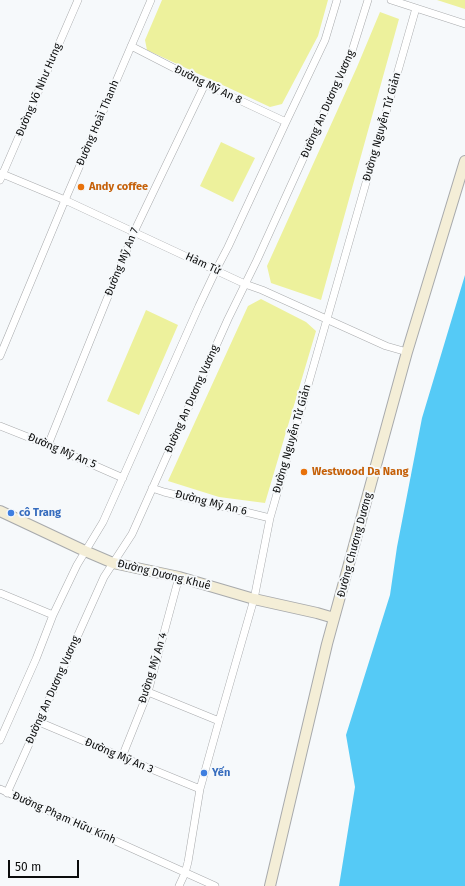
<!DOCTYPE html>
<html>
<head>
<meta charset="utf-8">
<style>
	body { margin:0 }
	#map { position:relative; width:465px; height:886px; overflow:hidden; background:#f6f9fb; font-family:"Fira Sans",sans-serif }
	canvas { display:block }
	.scale { position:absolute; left:8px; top:860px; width:71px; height:18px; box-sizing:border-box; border:2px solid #0b0c0c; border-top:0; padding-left:5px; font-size:12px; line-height:14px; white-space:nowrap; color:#0b0c0c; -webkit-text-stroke:3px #f6f9fb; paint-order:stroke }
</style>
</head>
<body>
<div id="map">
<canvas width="465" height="886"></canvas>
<div class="scale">50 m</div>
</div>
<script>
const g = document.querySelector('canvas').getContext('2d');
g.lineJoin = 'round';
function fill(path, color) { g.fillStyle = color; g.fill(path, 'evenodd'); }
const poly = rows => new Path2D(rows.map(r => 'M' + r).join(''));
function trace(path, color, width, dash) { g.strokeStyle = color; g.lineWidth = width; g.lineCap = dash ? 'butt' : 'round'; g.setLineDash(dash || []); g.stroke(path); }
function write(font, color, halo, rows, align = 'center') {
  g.font = font + ' "Fira Sans",sans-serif'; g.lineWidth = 4; g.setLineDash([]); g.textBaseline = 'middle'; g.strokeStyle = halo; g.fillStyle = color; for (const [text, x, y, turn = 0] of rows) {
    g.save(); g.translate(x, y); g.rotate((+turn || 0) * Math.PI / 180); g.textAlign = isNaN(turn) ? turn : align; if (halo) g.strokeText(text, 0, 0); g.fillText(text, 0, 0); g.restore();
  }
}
const green = poly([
	[162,0,328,0,318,36,282,104,270,107,147,50,145,40],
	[437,0,465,0,465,9],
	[380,12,399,19,321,300,271,283,267,266,357,67],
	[221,142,255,158,233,202,200,186],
	[261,299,306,322,316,331,265,503,219,497,168,481,248,306],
	[146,310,178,325,139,415,107,401]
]);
const water = poly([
	[465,275,465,886,339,886,355,787,346,735,390,595,397,547,422,418]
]);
const street = poly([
	[391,0,465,24],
	[131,46,205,84,286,122],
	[0,173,65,200,245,284,262,290,386,346,407,352],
	[0,180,78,0],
	[0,356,65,200,151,0],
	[0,426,48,445,123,478],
	[48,445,134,232,205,84],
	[152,488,164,492,270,518],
	[0,593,53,615],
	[148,692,219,721],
	[39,722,122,757,200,789],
	[0,740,36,659,53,615,77,565,103,522,199,306,216,270,228,247,286,122,325,40,337,0],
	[122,757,148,692,179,577],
	[0,789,215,886],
	[7,793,104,577,132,534,228,319,257,260,352,51,368,0],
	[179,886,185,873,188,862,200,789,219,721,254,599,270,518,416,8]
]);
const secondary = poly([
	[0,511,85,551,113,563,179,577,254,599,317,613,334,618],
	[270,886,327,644,407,352,465,161]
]);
const markers = [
	[81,187,4,"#e8710a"],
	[304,472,4,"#e8710a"],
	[11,513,4,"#3f7fe0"],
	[204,773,4,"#3f7fe0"]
];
const streetNames = [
	["Đường Mỹ An 8",208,85,26],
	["Đường Võ Như Hưng",39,90,-67],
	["Đường An Dương Vương",328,104,-66],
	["Đường Hoài Thanh",98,123,-67],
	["Đường Nguyễn Tử Giản",382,127,-74],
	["Đường Mỹ An 7",122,262,-68],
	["Hàm Tử",203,264,25],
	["Đường An Dương Vương",192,399,-66],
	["Đường Nguyễn Tử Giản",292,439,-74],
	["Đường Mỹ An 5",62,451,23],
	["Đường Mỹ An 6",211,503,14],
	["Đường Chương Dương",355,545,-75],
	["Đường Dương Khuê",164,575,14],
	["Đường Mỹ An 4",153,668,-73],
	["Đường An Dương Vương",53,690,-66],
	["Đường Mỹ An 3",119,756,23],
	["Đường Phạm Hữu Kính",64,818,24]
];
const foodNames = [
	["Andy coffee",89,187],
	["Westwood Da Nang",312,472]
];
const shopNames = [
	["cô Trang",19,513],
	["Yến",212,773]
];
fill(green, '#edf19c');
fill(water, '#55caf6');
trace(street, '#a8aaac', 8);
trace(secondary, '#a8aaac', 12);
trace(street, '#fff', 7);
trace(secondary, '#f4eed7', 10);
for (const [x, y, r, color] of markers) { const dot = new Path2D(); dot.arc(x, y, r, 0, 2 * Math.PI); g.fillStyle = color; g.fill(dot); trace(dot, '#f6f9fb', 1.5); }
write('11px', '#0b0c0c', '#f6f9fb', streetNames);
write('bold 11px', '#c56008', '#f6f9fb', foodNames, 'left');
write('bold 11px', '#366cbe', '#f6f9fb', shopNames, 'left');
</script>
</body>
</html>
